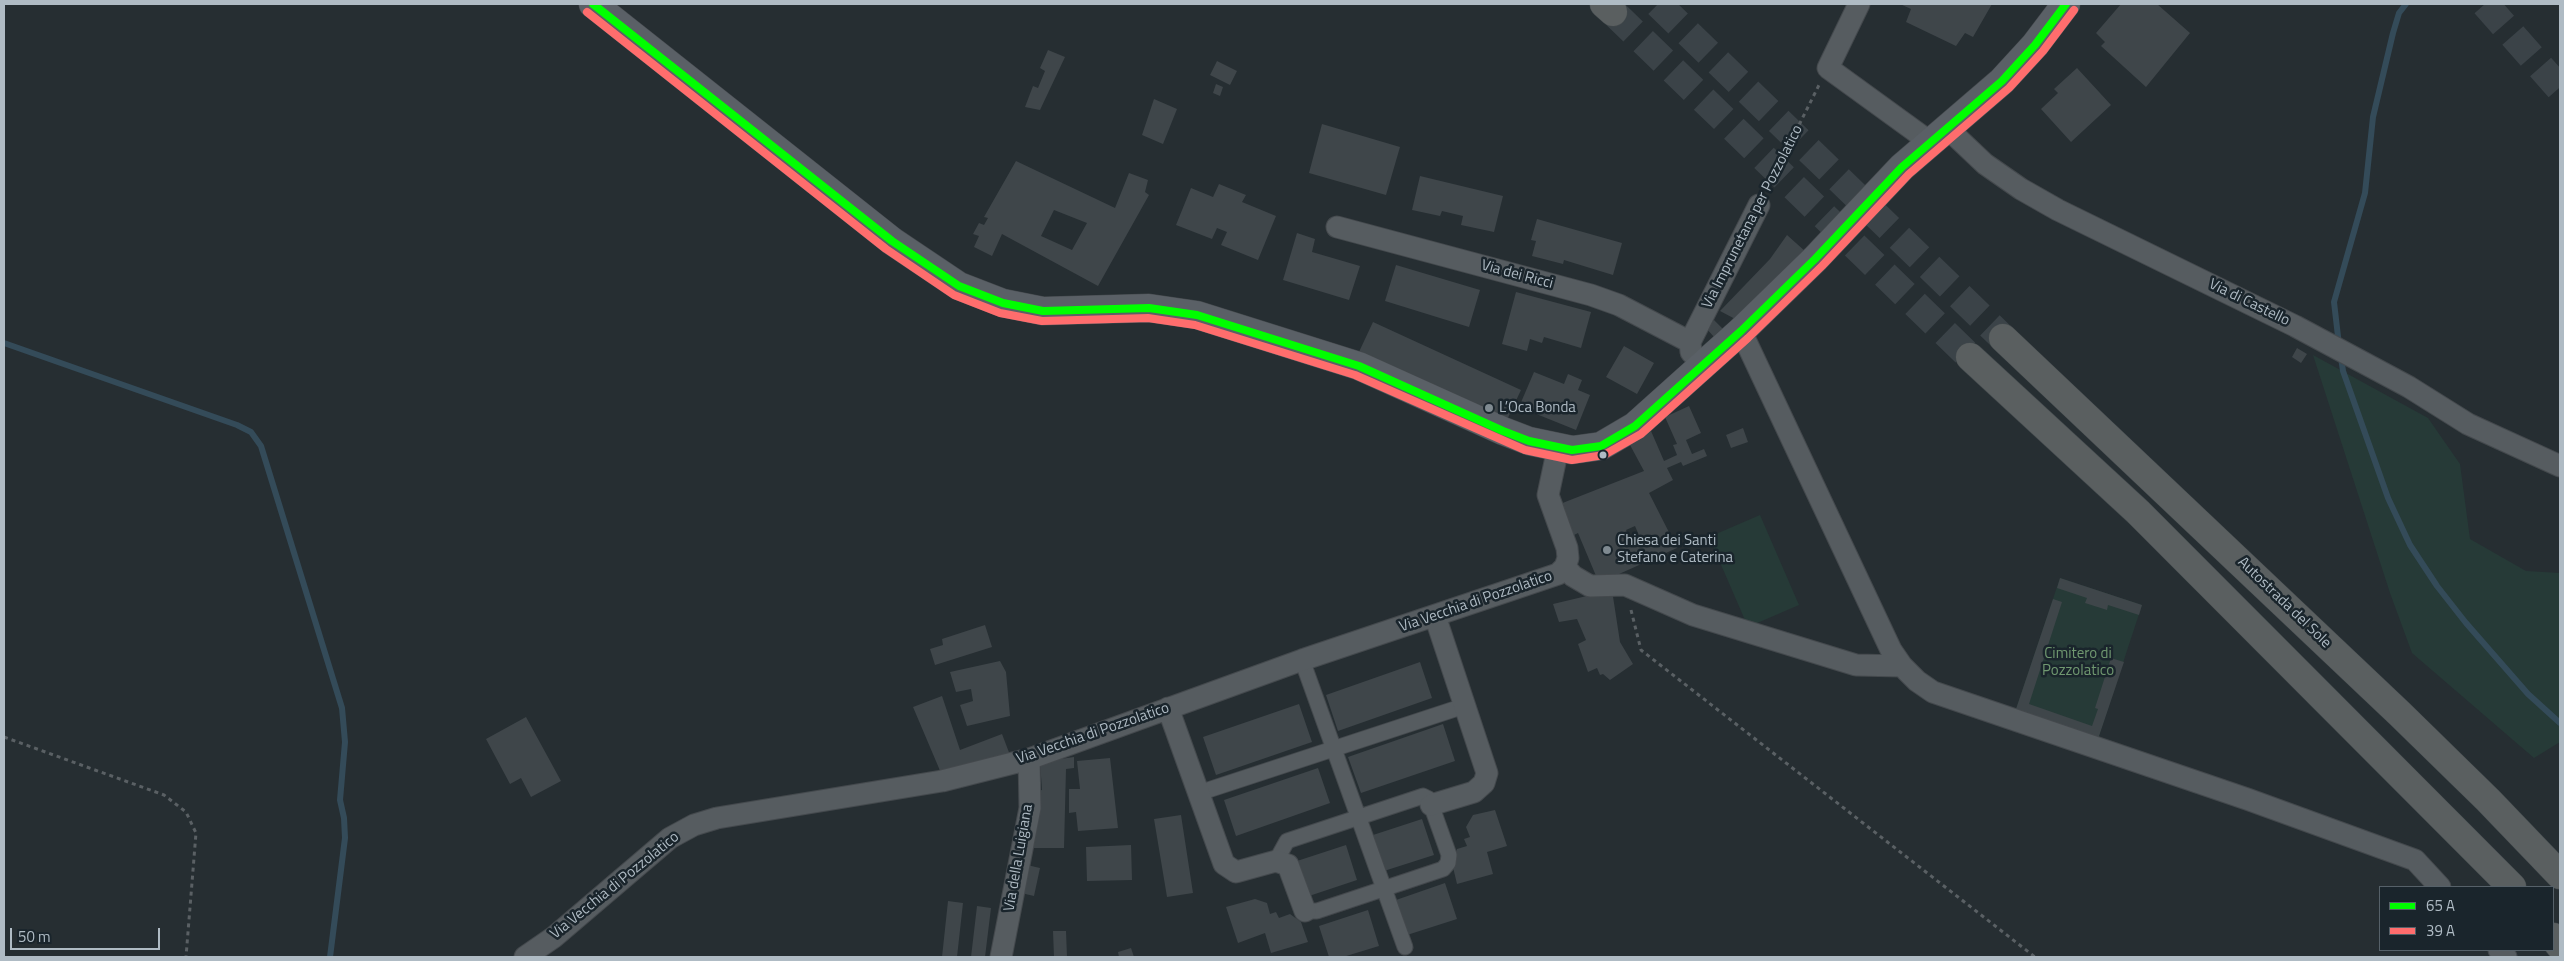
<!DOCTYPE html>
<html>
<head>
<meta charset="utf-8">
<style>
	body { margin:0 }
	#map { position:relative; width:2564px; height:961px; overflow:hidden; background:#262e32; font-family:"Titillium Web",sans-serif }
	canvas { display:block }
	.frame { position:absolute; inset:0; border:5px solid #afbbc4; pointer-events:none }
	.legend { position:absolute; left:2379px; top:886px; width:175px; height:65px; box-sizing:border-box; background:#1a252c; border:1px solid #566169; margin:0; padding:6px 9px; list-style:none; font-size:15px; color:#afbbc4 }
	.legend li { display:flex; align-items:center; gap:10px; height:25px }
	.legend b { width:25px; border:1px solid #566169 }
	.scale { position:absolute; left:10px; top:928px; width:150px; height:22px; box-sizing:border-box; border:2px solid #afbbc4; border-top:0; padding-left:6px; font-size:15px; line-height:18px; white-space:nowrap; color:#afbbc4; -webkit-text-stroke:4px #1a252c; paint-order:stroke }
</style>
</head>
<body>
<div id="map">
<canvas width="2564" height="961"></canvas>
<div class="frame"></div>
<ul class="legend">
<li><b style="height:6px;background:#0f0"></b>65 A</li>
<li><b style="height:6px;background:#ff6d6d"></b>39 A</li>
</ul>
<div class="scale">50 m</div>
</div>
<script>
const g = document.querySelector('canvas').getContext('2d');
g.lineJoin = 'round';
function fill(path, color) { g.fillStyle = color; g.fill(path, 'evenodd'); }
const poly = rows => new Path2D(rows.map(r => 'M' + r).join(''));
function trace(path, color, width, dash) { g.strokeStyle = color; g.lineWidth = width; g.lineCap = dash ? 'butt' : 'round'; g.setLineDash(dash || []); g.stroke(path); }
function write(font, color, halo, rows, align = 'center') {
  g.font = font + ' "Titillium Web",sans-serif'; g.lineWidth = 5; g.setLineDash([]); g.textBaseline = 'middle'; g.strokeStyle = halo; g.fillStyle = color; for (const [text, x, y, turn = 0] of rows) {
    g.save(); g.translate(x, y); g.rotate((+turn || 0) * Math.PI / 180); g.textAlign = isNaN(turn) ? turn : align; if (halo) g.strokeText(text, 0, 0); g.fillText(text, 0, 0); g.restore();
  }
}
const green = poly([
	[2313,355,2428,418,2460,464,2470,539,2526,571,2560,573,2560,742,2534,758,2412,653,2390,593],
	[1760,515,1799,605,1748,627,1709,537],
	[2060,578,2142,605,2098,739,2015,712]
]);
const stream = poly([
	[4,343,237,425,251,432,261,446,342,708,345,742,340,800,344,818,345,838,330,957],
	[2339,345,2334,302,2365,193,2373,117,2393,33,2399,13,2406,4],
	[2341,357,2343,371,2388,498,2410,545,2437,586,2466,623,2528,694,2560,723]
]);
const building = poly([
	[1900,4,1992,4,1973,37,1965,33,1956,46,1906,22,1911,9],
	[2121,4,2157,4,2190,33,2146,87,2101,46,2105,42,2096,33],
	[1048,50,1065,57,1040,110,1025,107,1033,86,1038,88,1045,71,1040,68],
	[1217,61,1237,71,1230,85,1210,75],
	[2077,68,2111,105,2071,142,2041,109,2058,93,2054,89],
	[1216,84,1223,87,1220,96,1213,93],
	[1154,99,1177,109,1163,144,1142,135],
	[1322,124,1400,147,1386,195,1309,173],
	[1016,161,1115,208,1129,173,1148,180,1145,192,1149,195,1098,286,1002,234,992,256,974,247,979,236,973,234,979,223,984,225,988,218,984,217],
	[1054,210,1087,223,1072,250,1041,236],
	[1420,176,1503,196,1494,232,1461,225,1463,216,1442,211,1440,216,1412,210],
	[1219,184,1246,195,1242,202,1276,216,1258,260,1221,245,1227,232,1217,228,1212,239,1176,225,1191,188,1213,197],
	[1537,219,1622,243,1613,275,1564,260,1563,264,1532,256,1536,241,1531,240],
	[1297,233,1315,239,1312,252,1360,266,1349,300,1283,280],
	[1787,235,1806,252,1739,321,1720,311,1770,259],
	[1396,265,1480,290,1469,327,1385,301],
	[1516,292,1591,312,1581,348,1544,337,1542,343,1530,339,1527,351,1502,344],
	[1714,320,1723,329,1714,337,1706,328],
	[1373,322,1521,390,1506,422,1358,354],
	[1624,346,1654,363,1637,394,1606,377],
	[2297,348,2307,354,2301,363,2292,357],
	[1534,372,1564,384,1568,374,1582,380,1578,390,1590,395,1576,430,1519,407],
	[1689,406,1701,433,1686,440,1692,454,1704,449,1707,456,1683,466,1681,462,1667,468,1673,480,1649,493,1677,548,1599,583,1578,533,1568,538,1560,504,1644,471,1630,445,1651,431,1664,461,1677,455,1673,445,1677,444,1665,417],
	[1635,526,1641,540,1633,544,1626,530],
	[1743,428,1748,442,1731,448,1726,435],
	[2060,578,2142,605,2139,615,2108,605,2107,610,2085,603,2087,598,2057,588],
	[1612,590,1620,642,1633,664,1610,680,1603,674,1600,675,1597,668,1588,672,1578,644,1586,640,1577,619,1559,622,1553,604],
	[2053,599,2062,602,2029,704,2092,726,2098,709,2095,708,2111,658,2124,662,2098,739,2015,712],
	[985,625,992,647,935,665,930,649,943,645,942,639],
	[1000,661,1006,672,1010,716,967,726,960,705,973,701,971,689,956,692,950,672],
	[1420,662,1432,698,1338,731,1326,695],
	[942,696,960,750,1002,734,1010,755,941,773,913,707],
	[1299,704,1312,742,1216,775,1203,737],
	[526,717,561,781,531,797,521,778,510,784,486,739],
	[1443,724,1455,761,1361,793,1348,757],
	[1074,757,1074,768,1066,769,1064,848,1034,848,1032,836,1036,791,1042,790,1040,762],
	[1110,758,1118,828,1078,831,1076,812,1069,813,1069,789,1080,789,1077,761],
	[1318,768,1330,803,1236,836,1224,800],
	[1495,810,1507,846,1487,852,1493,874,1457,884,1452,863,1457,849,1467,846,1464,839,1470,837,1466,827,1473,815],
	[1181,815,1193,893,1167,897,1154,819],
	[1422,819,1434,855,1384,871,1373,835],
	[1131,845,1132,880,1087,881,1086,847],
	[1346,845,1357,880,1309,896,1297,861],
	[1027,865,1040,868,1034,896,1021,893],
	[1445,883,1457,919,1407,935,1396,900],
	[1255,899,1267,903,1270,914,1276,912,1279,918,1290,914,1301,922,1308,942,1271,953,1265,933,1238,943,1226,907],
	[948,901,963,903,957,957,942,957],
	[977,906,991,908,985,957,971,957],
	[1368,910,1379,946,1343,957,1329,957,1319,926],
	[1053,931,1066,931,1067,957,1054,957],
	[1131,948,1134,957,1119,957,1118,952]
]);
const motorwayTunnel = poly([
	[1658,4,2003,338],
	[2485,4,2560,89],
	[1613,12,1970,357]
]);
const path = poly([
	[1767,189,1819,85],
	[1631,610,1641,650,2035,957],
	[4,737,164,795,186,812,196,833,186,957]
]);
const pedestrian = poly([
	[1302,660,1405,947],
	[1199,793,1464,706],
	[1276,861,1287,841,1423,796,1429,799,1449,855,1448,863,1443,869,1317,911,1305,911]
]);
const minor = poly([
	[1859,4,1828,68,1930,142],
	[1947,128,1985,164,2021,189,2058,210,2295,326,2409,387,2468,424,2560,466],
	[1337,227,1591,295,1619,305,1690,342],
	[1741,331,1891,650,1902,666,1917,681,1933,692,2247,799,2415,860,2440,887],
	[1694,355,1691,352,1690,342,1759,205],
	[1565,567,1573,576,1590,586,1625,585,1693,615,1856,665,1902,666],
	[1168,708,1224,864,1236,872,1276,861,1288,865,1305,911],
	[1431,805,1474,792,1484,783,1487,773,1435,616],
	[2499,950,2506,957],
	[525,957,554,937,670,838,694,825,717,818,942,781,1029,759,1302,660,1558,574,1565,567,1568,558,1567,548,1548,495,1558,448],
	[1001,957,1030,808,1029,759]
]);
const secondary = poly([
	[593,4,892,241,959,286,1003,303,1043,311,1149,308,1197,315,1359,366,1503,431,1529,441,1572,450,1601,446,1635,426,1741,331,1815,259,1902,167,2002,81,2035,45,2066,4]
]);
const motorway = poly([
	[1604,4,1613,12],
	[2003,338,2400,714,2488,800,2560,875],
	[1970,357,2138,512,2512,887],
	[2553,937,2560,946]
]);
const bus1 = poly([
	[593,4,892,241,959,286,1003,303,1043,311,1149,308,1197,315,1359,366,1503,431,1529,441,1572,450,1601,446,1635,426,1741,331,1815,259,1902,167,2002,81,2035,45,2066,4]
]);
const bus2 = poly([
	[587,12,886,249,954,295,1000,313,1042,321,1148,318,1195,325,1355,375,1525,450,1572,460,1604,455,1641,434,1748,338,1822,266,1909,174,2009,88,2043,51,2074,10]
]);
const markers = [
	[1489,408,5,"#7f8a91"],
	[1603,455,4.5,"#afbbc4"],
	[1607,550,5,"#7f8a91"]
];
const streetNames = [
	["Via Imprunetana per Pozzolatico",1753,217,-63],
	["Via dei Ricci",1517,275,15],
	["Via di Castello",2249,303,26],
	["Via Vecchia di Pozzolatico",1476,602,-19],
	["Autostrada del Sole",2284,603,44],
	["Via Vecchia di Pozzolatico",1093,734,-19],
	["Via della Luigiana",1019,858,-80],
	["Via Vecchia di Pozzolatico",615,886,-39]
];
const poiNames = [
	["L’Oca Bonda",1499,408],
	["Chiesa dei Santi",1617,541],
	["Stefano e Caterina",1617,558]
];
const parkNames = [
	["Cimitero di",2078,654],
	["Pozzolatico",2078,671]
];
fill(green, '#263a37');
trace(stream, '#344b59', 6);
fill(building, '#3f464a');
trace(motorwayTunnel, '#3b4348', 28, [28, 14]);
trace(pedestrian, '#44494d', 17);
trace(minor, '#44494d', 23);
trace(secondary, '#44494d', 29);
trace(motorway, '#434a4d', 29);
trace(path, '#5a6064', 3, [4, 4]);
trace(pedestrian, '#565c60', 15);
trace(minor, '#565c60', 21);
trace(secondary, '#5a6066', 28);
trace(motorway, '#5a5f60', 28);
trace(bus1, '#0f0', 8);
trace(bus2, '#ff6d6d', 8);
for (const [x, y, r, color] of markers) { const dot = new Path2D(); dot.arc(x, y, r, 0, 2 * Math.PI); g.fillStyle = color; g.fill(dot); trace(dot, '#1a252c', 2); }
write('15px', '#afbbc4', '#1a252c', streetNames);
write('15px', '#afbbc4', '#1a252c', poiNames, 'left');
write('15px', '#709870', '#1a252c', parkNames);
</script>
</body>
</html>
